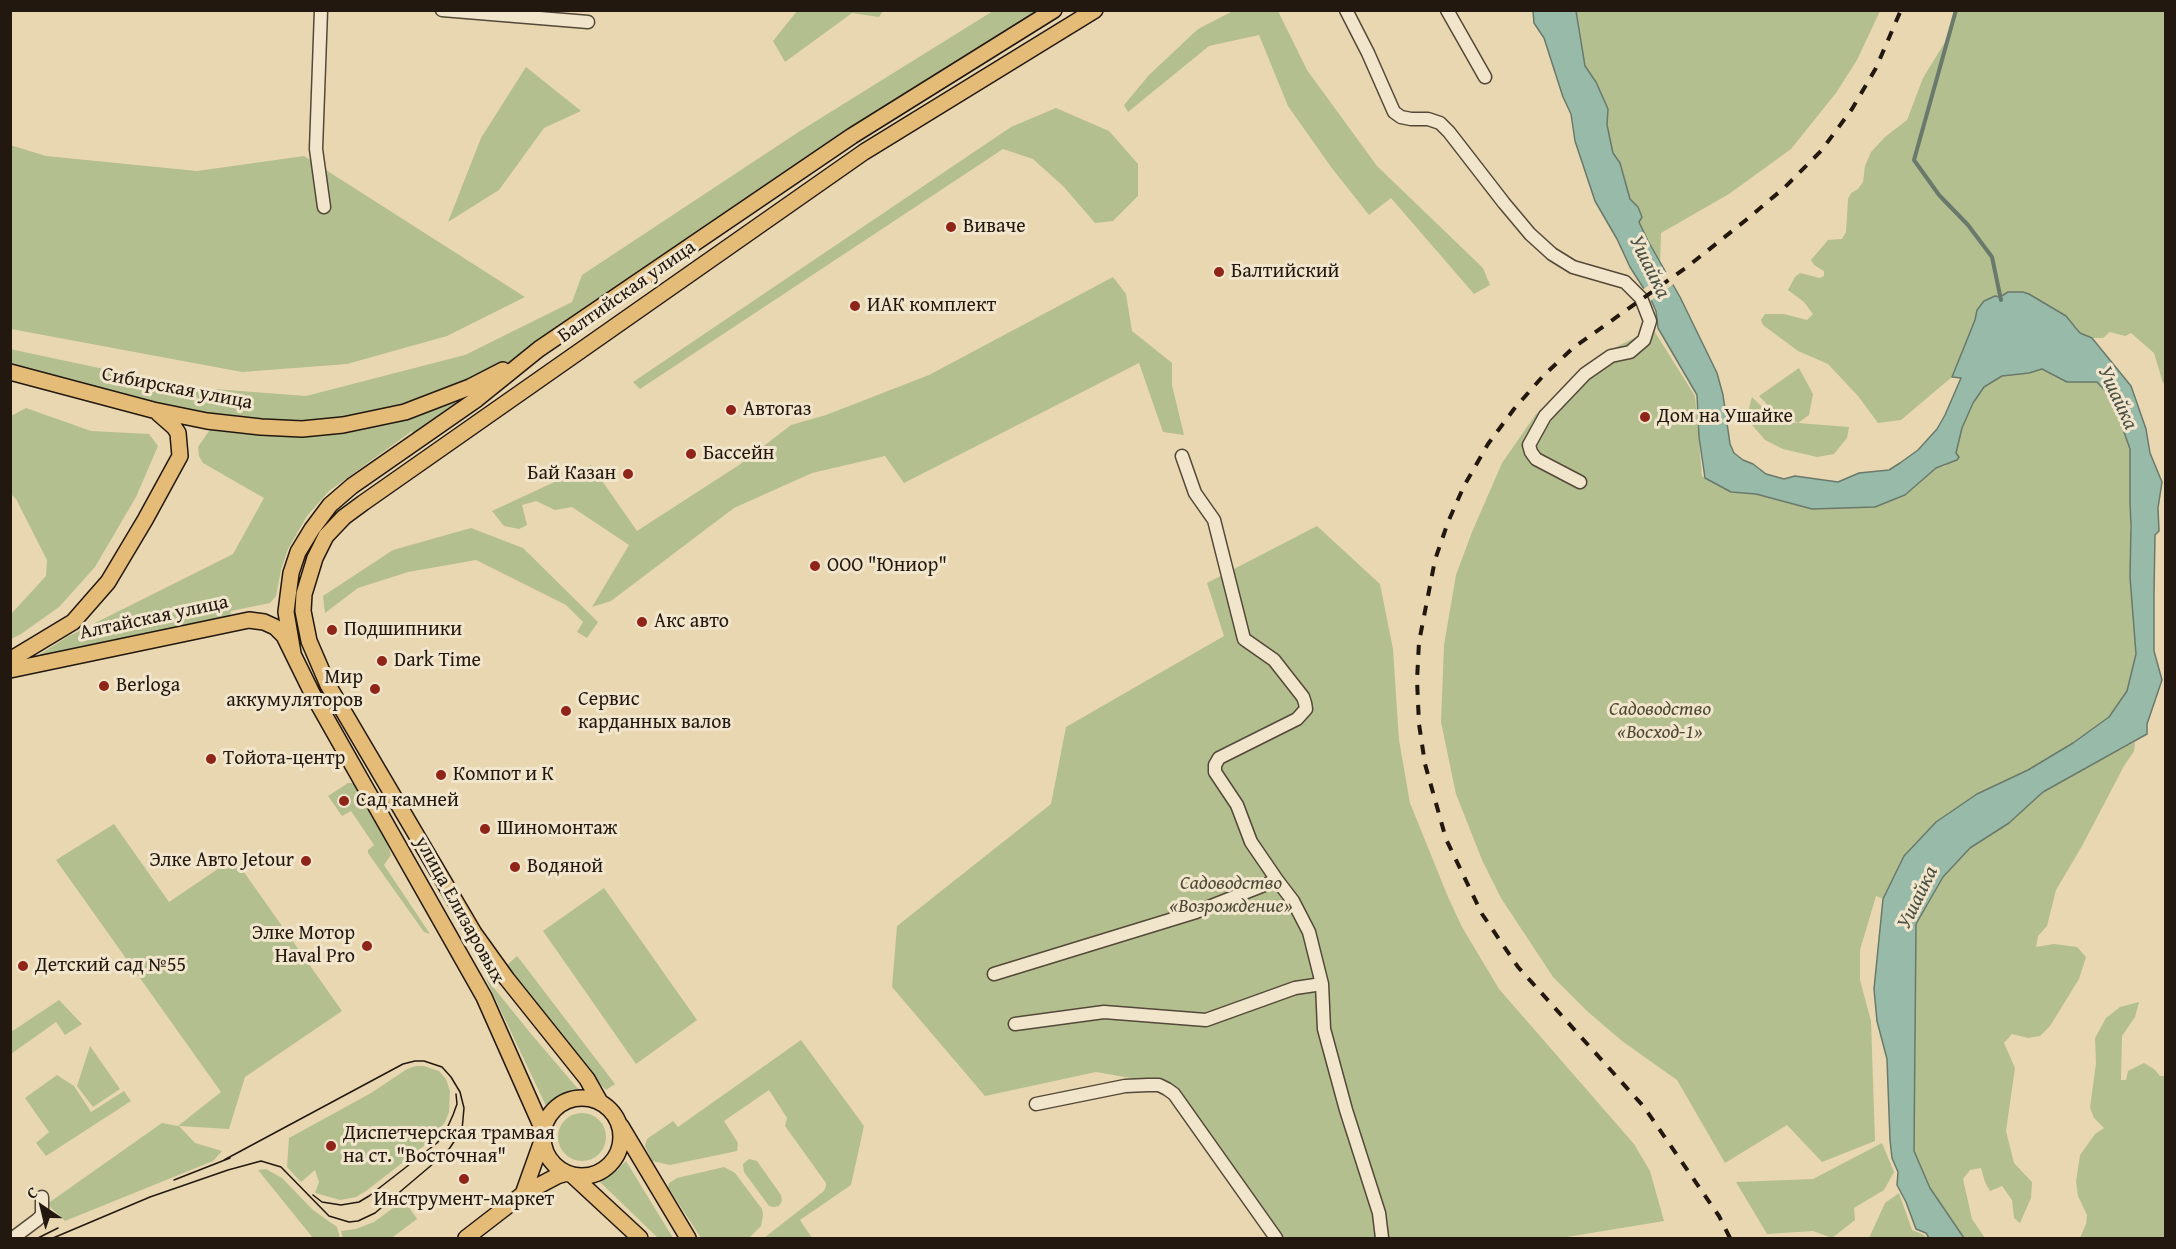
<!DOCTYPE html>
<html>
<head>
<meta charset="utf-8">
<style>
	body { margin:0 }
	#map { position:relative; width:2176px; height:1249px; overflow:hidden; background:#e9d7b1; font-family:"Gentium Book Plus",serif }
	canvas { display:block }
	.frame { position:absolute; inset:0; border:12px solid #22180f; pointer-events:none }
	.north { position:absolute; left:12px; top:1177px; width:60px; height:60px; -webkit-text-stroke:4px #f1e5cc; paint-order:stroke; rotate:325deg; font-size:16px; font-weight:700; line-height:24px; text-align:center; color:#22180f }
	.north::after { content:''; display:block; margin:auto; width:21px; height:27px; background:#22180f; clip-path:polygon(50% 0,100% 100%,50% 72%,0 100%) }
</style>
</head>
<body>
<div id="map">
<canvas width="2176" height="1249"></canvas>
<div class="frame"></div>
<div class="north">С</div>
</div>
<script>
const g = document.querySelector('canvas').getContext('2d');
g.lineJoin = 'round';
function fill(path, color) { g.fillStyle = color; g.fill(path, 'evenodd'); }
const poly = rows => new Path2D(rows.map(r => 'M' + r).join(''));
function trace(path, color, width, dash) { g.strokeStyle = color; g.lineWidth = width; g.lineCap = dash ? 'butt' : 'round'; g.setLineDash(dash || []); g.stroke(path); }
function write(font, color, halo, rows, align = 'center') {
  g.font = font + ' "Gentium Book Plus",serif'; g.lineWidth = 6; g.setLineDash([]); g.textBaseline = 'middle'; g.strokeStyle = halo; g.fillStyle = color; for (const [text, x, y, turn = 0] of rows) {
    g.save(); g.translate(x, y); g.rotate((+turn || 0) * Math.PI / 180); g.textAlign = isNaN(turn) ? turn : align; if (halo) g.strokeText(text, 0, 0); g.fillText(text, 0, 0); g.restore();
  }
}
const green = poly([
	[797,11,797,10,883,11,879,17,852,13,785,62,773,41],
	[993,11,1043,11,849,128,546,340,474,382,408,408,310,425,175,411,11,367,10,349,188,387,306,396,465,355,572,302,582,275,800,131],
	[1233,11,1278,11,1307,70,1377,166,1483,268,1490,285,1474,294,1391,198,1369,215,1331,167,1288,106,1259,35,1209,46,1128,112,1124,105,1149,75,1198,29],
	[1576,11,1880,11,1857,60,1836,93,1791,149,1729,194,1661,233,1660,264,1639,222,1642,217,1638,207,1630,199,1620,163,1613,153,1607,125,1608,109,1596,82,1585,66],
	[1955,11,2165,11,2165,384,2163,383,2154,353,2131,333,2125,336,2110,332,2103,338,2092,338,2080,333,2076,326,2029,294,2023,292,2008,292,1977,309,1975,320,1952,377,1901,420,1878,423,1858,396,1828,364,1798,351,1763,325,1761,320,1765,314,1784,314,1807,320,1813,314,1804,302,1788,290,1795,277,1800,273,1820,278,1824,276,1824,271,1814,265,1811,260,1828,240,1842,239,1846,232,1848,199,1851,193,1858,189,1863,182,1865,166,1871,152,1885,137,1907,120,1923,78,1945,42],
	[526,67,581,111,544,128,499,190,448,222,481,138],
	[1056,108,1109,131,1138,164,1138,196,1113,221,1095,223,1064,187,1033,159,1003,149,640,389,633,382,1011,127],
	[10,145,46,156,197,171,304,156,525,297,447,336,347,364,242,372,11,329],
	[1113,277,1126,294,1132,331,1172,363,1172,385,1184,435,1163,432,1139,363,904,483,885,456,812,473,734,508,611,601,592,607,629,545,572,507,555,510,536,501,522,505,527,525,519,529,504,526,492,511,591,465,637,531,739,465,791,425,826,415,929,375],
	[1653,329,1695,396,1702,476,1731,492,1756,494,1812,509,1875,507,1905,496,1936,468,1946,466,1956,453,1962,428,1973,403,1984,387,2002,376,2029,373,2042,368,2067,382,2097,382,2112,398,2130,449,2130,554,2136,654,2127,691,2109,717,2073,743,2028,770,1904,856,1883,899,1876,896,1860,950,1860,980,1871,1021,1875,1141,1822,1162,1787,1125,1725,1163,1677,1080,1622,1041,1587,1011,1553,977,1501,898,1482,860,1456,794,1441,722,1444,645,1456,575,1472,532,1502,463,1536,414,1582,371,1618,346],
	[1799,368,1813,394,1809,415,1798,423,1849,427,1847,438,1834,454,1817,457,1783,449,1765,440,1752,425,1748,412,1752,397,1772,417,1787,422,1798,423,1774,411,1759,396],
	[468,398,414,436,412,431,329,491,307,516,288,549,281,570,276,596,270,603,231,611,230,616,34,658,67,637,233,554,264,498,203,463,199,456,198,447,211,428,260,435,319,435,365,429,411,418],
	[26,408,91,431,149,434,158,446,136,497,95,567,59,607,21,634,11,639,11,614,46,576,47,560,16,499,11,494,11,416],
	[1317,526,1380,584,1393,649,1399,740,1410,803,1448,897,1462,927,1499,989,1634,1144,1650,1171,1664,1221,1561,1238,1281,1238,1159,1083,1096,1072,985,1096,892,987,897,926,1051,804,1066,727,1224,636,1207,583],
	[471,528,523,548,598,622,587,638,577,632,583,622,566,605,476,560,408,572,358,588,325,613,323,596,393,550],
	[2135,742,2134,751,2124,766,2082,846,2056,890,2047,926,2038,936,2036,947,2054,944,2077,947,2086,957,2079,979,2050,1026,2040,1036,2028,1038,2012,1034,2004,1043,2015,1068,2006,1131,2014,1163,2032,1182,2031,1198,2020,1223,2014,1218,2012,1200,2002,1186,1990,1191,1985,1182,1981,1168,1970,1170,1963,1179,1972,1219,1985,1238,1964,1238,1930,1188,1914,1151,1916,924,1943,877,1970,848,2009,823,2043,792],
	[348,783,355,783,380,819,391,855,384,865,430,934,424,932,368,853,368,850,374,845,351,811,342,816,328,796],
	[114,824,169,902,234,858,342,1011,245,1077,229,1129,179,1126,195,1143,222,1151,213,1161,65,1221,47,1204,162,1123,178,1126,221,1092,56,860],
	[604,888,697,1020,636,1064,543,931],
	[517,956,521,961,615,1084,606,1090,600,1084,506,966],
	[485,977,532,1035,579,1090,561,1095,547,1108],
	[59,1000,82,1024,65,1035,56,1022,11,1054,11,1032],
	[2139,1002,2135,1017,2122,1036,2121,1080,2126,1080,2128,1071,2144,1063,2154,1069,2160,1076,2165,1076,2165,1238,2080,1238,2086,1224,2087,1215,2078,1196,2076,1182,2080,1155,2095,1134,2104,1128,2094,1118,2090,1108,2096,1063,2095,1038,2106,1018,2120,1007],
	[801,1040,864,1126,851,1185,800,1220,812,1238,764,1238,824,1191,826,1186,826,1183,785,1126,787,1118,769,1090,724,1121,738,1143,737,1151,670,1165,652,1161,645,1146,647,1139,673,1121,678,1127],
	[90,1046,120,1089,93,1107,77,1086],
	[416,1066,424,1066,439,1071,446,1079,450,1091,449,1112,445,1122,433,1139,366,1191,356,1197,340,1200,315,1193,319,1182,315,1170,301,1182,287,1167,289,1138,371,1093,407,1069],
	[57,1075,74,1086,91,1112,124,1091,131,1101,46,1156,36,1143,49,1132,25,1098],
	'558 1137a24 24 0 1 1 48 0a24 24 0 1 1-48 0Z',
	[1882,1143,1894,1172,1884,1190,1854,1208,1855,1220,1832,1238,1813,1231,1767,1234,1736,1182,1813,1179],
	[749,1159,757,1161,781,1195,782,1201,779,1206,774,1207,769,1206,744,1172,743,1164],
	[626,1161,673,1238,658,1238,600,1182,617,1170],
	[724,1167,735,1173,762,1209,763,1215,761,1226,749,1238,701,1238,668,1187,669,1183,677,1178],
	[266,1169,282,1178,313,1210,337,1227,340,1238,313,1238,258,1170],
	[1899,1193,1912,1230,1924,1235,1926,1238,1869,1238,1885,1203],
	[404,1200,417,1219,393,1237,394,1238,343,1238,341,1231,356,1229,374,1222]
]);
const water = poly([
	[1533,11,1576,11,1585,66,1596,82,1608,109,1607,125,1613,153,1620,163,1630,199,1638,207,1642,217,1639,222,1648,241,1680,297,1717,373,1723,395,1730,444,1734,453,1743,460,1753,464,1766,474,1784,479,1795,476,1838,482,1859,473,1889,470,1900,463,1918,450,1937,429,1945,415,1961,378,1952,377,1975,320,1977,310,1984,301,1995,296,2000,297,2008,292,2023,292,2029,294,2066,316,2080,333,2092,338,2131,386,2146,429,2150,453,2162,482,2158,508,2159,531,2155,535,2154,593,2154,651,2162,680,2147,724,2147,734,2043,792,2009,823,1970,848,1943,877,1916,924,1914,1151,1930,1188,1964,1238,1929,1238,1926,1233,1916,1229,1906,1202,1897,1185,1898,1172,1892,1158,1890,1140,1887,1059,1877,1021,1874,989,1883,899,1904,856,1936,822,1977,794,2028,770,2073,743,2109,717,2127,691,2136,654,2130,577,2131,525,2130,503,2130,449,2112,398,2097,382,2067,382,2042,369,2029,373,2002,376,1984,387,1973,403,1962,428,1956,453,1959,457,1957,460,1936,468,1905,495,1875,507,1812,509,1756,494,1731,492,1705,478,1699,437,1697,395,1658,328,1656,311,1651,300,1630,267,1617,239,1595,201,1575,141,1571,114,1563,97,1544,38,1534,23,1533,11]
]);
const pier = poly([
	[1668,271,1675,283,1649,302,1642,290]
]);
const stream = poly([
	[1956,10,1914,160,1939,195,1968,225,1992,257,2001,300]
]);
const minor = poly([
	[321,10,316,149,324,207],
	[442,10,588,22],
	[1346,10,1368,53,1394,112,1401,117,1411,119,1428,119,1440,123,1449,132,1504,203,1530,234,1552,254,1573,267,1625,282,1641,298,1650,321,1644,340,1630,352,1611,356,1585,374,1545,416,1529,445,1531,452,1536,459,1580,482],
	[1447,10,1485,77],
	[1182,456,1195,493,1214,520,1244,639,1274,660,1303,697,1305,703,1306,709,1297,719,1219,758,1215,765,1215,772,1237,805,1251,842,1277,880],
	[994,974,1196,912,1277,880,1293,901,1309,932,1322,984,1324,1029,1346,1110,1379,1213,1382,1238],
	[1015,1024,1104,1012,1206,1020,1295,988,1322,984],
	[1036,1104,1125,1086,1148,1085,1159,1085,1167,1089,1174,1094,1276,1238],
	[13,1238,37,1220,42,1215,42,1197]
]);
const major = poly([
	[10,372,153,410,207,421,261,427,302,429,343,425,405,412,470,387,503,370],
	[293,653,286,612,291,573,298,552,312,529,330,505,352,486,477,399,539,349,852,136,1054,10],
	[10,660,73,622,108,582,145,520,180,456,178,433,174,427,158,413],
	[10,670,249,620,264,622,275,627,284,636,313,695,484,997,543,1130],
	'543 1137a39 39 0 1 1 78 0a39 39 0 1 1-78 0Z',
	[600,1102,587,1079,507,979,474,933,328,685,309,641,303,611,304,594,315,558,326,536,344,517,363,503,864,152,1095,10],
	[621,1126,688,1238],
	[572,1175,640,1238],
	[523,1194,543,1138],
	[466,1238,523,1194,557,1176,567,1173]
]);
const tram = poly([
	[174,1180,230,1158],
	[313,1195,322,1202,341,1205,359,1202,369,1196,437,1143,444,1135,453,1115,457,1104,456,1094],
	[38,1238,58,1228],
	[53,1238,150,1197,228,1170,261,1161,281,1167,329,1216,349,1222,358,1221,375,1213,447,1152,462,1130,464,1108,460,1092,451,1077,442,1067,424,1061,415,1061,403,1064,224,1160]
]);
const rail = poly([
	[1730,1238,1719,1216,1644,1107,1518,967,1482,914,1446,839,1425,764,1419,724,1417,680,1419,642,1435,560,1448,522,1464,486,1488,444,1514,409,1543,376,1573,348,1687,267,1746,220,1784,188,1821,151,1852,109,1876,68,1901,10]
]);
const markers = [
	[951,227,6,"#8f2418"],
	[1219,272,6,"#8f2418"],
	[855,306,6,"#8f2418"],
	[731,410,6,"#8f2418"],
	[1645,417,6,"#8f2418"],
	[691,454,6,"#8f2418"],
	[628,474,6,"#8f2418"],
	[815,566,6,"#8f2418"],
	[642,622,6,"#8f2418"],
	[332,630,6,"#8f2418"],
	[382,661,6,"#8f2418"],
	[104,686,6,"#8f2418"],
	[375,689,6,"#8f2418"],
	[566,711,6,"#8f2418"],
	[211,759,6,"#8f2418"],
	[441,775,6,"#8f2418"],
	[344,801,6,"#8f2418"],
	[485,829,6,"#8f2418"],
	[306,861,6,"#8f2418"],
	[515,867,6,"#8f2418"],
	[367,946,6,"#8f2418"],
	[23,966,6,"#8f2418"],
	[331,1146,6,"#8f2418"],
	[464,1179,6,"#8f2418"]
];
const poiNames = [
	["Виваче",963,227],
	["Балтийский",1231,272],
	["ИАК комплект",867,306],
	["Автогаз",743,410],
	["Дом на Ушайке",1657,417],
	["Бассейн",703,454],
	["Бай Казан",616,474,"right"],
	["ООО \"Юниор\"",827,566],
	["Акс авто",654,622],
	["Подшипники",344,630],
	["Dark Time",394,661],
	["Мир",363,678,"right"],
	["аккумуляторов",363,701,"right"],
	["Berloga",116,686],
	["Сервис",578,700],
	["карданных валов",578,723],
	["Тойота-центр",223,759],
	["Компот и К",453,775],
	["Сад камней",356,801],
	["Шиномонтаж",497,829],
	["Элке Авто Jetour",294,861,"right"],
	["Водяной",527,867],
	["Элке Мотор",355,934,"right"],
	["Haval Pro",355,957,"right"],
	["Детский сад №55",35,966],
	["Диспетчерская трамвая",343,1134],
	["на ст. \"Восточная\"",343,1157],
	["Инструмент-маркет",464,1200,"center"]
];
const streetNames = [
	["Балтийская улица",627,292,-35],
	["Сибирская улица",177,389,11],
	["Алтайская улица",154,618,-12],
	["улица Елизаровых",459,910,61]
];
const parkNames = [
	["Садоводство",1660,710],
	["«Восход-1»",1660,733],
	["Садоводство",1231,884],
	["«Возрождение»",1231,907]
];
const waterNames = [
	["Ушайка",1649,267,64],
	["Ушайка",2117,398,65],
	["Ушайка",1918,898,-64]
];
fill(green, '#b3bf8f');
fill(water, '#98baa8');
trace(water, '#69796b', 1.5);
fill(pier, '#e9d7b1');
trace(stream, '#69796b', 4);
trace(minor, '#544838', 15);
trace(major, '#22180f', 18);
trace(minor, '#f1e5cc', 12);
trace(major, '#e4bc78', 15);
trace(tram, '#22180f', 1.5);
trace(rail, '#22180f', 4, [10, 10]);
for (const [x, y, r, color] of markers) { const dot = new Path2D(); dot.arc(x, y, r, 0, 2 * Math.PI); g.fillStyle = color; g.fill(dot); trace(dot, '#f1e5cc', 2); }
write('20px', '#22180f', '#f1e5cc', poiNames, 'left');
write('20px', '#22180f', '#f1e5cc', streetNames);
write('italic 20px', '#4e4a35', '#f1e5cc', parkNames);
write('italic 21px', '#4b5145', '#f1e5cc', waterNames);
</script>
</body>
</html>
